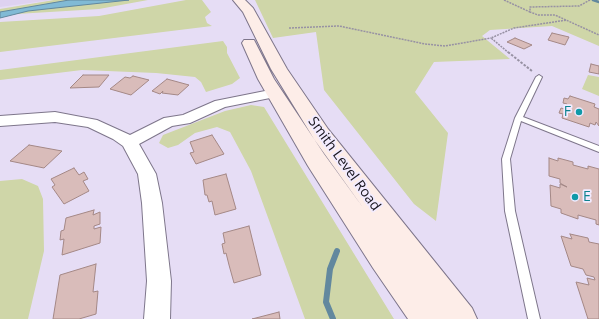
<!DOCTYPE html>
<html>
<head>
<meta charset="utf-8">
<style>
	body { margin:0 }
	canvas { display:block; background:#e6ddf5 }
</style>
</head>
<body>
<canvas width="599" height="319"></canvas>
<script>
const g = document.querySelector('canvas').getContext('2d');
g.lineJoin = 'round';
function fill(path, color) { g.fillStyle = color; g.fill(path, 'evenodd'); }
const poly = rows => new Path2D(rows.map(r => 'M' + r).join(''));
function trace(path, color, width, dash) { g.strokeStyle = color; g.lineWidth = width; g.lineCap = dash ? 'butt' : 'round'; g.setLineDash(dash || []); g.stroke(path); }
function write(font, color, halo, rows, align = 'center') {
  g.font = font + ' "Open Sans",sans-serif'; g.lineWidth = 3.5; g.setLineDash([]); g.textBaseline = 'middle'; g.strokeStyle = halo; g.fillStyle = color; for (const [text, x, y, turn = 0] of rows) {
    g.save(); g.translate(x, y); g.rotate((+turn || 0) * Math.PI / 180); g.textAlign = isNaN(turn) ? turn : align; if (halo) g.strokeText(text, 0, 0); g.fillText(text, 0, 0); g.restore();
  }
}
const built = poly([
	[0,0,52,0,0,7]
]);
const green = poly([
	[54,0,148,0,99,9,0,15,0,9],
	[186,0,202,0,211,12,205,17,207,23,212,26,0,52,0,22,99,16],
	[255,0,599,0,599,46,552,26,490,30,482,36,510,59,434,62,415,92,448,133,436,221,414,204,324,90,316,32,273,38],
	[223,41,227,47,227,53,240,78,232,84,206,92,201,82,195,77,156,73,82,70,0,80,0,70],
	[588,75,599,77,599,96,582,89],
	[251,105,264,107,394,319,305,319,251,171,230,132,217,127,195,133,178,145,168,148,159,143,163,135,225,111],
	[22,179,38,186,43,199,44,251,28,319,0,319,0,181]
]);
const water = poly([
	[69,0,129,0,28,11,0,18,0,12,69,0]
]);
const streamFar1 = poly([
	[593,0,599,2]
]);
const stream = poly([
	[333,319,326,302,330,269,337,251]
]);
const building = poly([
	[552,33,569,37,565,45,548,40,552,33],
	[515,38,532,45,524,49,507,42,515,38],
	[591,64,599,66,599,74,589,72,591,64],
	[83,75,109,75,99,87,70,88,83,75],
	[133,76,149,80,131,95,110,89,125,77,130,78,133,76],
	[167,79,189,85,178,95,162,93,163,91,160,94,152,91,167,79],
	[570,96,595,104,594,107,599,109,599,126,596,122,595,125,590,123,589,127,562,118,563,114,559,113,561,108,565,109,567,104,563,103,564,98,568,99,570,96],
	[212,135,224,154,196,164,190,153,194,152,190,142,212,135],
	[29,145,62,151,44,168,10,161,29,145],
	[549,158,558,161,558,158,573,162,573,165,588,169,588,166,599,169,599,225,596,224,596,220,578,215,578,219,561,213,561,209,551,206,550,185,560,188,560,184,567,187,560,183,560,179,549,176,549,158],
	[74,168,79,175,84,172,88,179,83,181,89,191,64,204,52,187,55,185,51,179,74,168],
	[226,174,236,209,215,215,212,201,209,202,207,195,205,195,203,180,226,174],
	[94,210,93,215,100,212,100,224,94,226,94,229,101,227,100,243,62,255,64,239,60,240,61,231,64,230,66,218,94,210],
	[249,226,261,275,234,283,229,265,226,253,224,254,222,244,225,243,223,233,249,226],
	[570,234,588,238,589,242,599,244,599,319,588,319,576,282,589,285,587,278,595,280,594,277,586,275,583,269,571,266,561,236,572,239,570,234],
	[96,264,93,292,98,291,96,314,79,319,53,319,60,275,96,264],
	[279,312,280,319,252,319,279,312]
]);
const pathFar1 = poly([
	[504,0,530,12],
	[590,0,579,6,530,7,530,12,538,15,555,15,599,35],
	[289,28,339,26,425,44,445,46,491,38],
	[509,53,491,38,514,28,567,20]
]);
const path = poly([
	[508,52,532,71]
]);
const lane = poly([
	[539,75,542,77,523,117,599,146,599,152,521,121,510,159,515,211,540,319,528,319,505,211,502,159,515,118,536,77,539,75]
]);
const street = poly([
	[275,89,280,90,282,93,280,96,225,107,190,123,172,126,139,144,156,174,162,203,171,281,170,319,144,319,147,281,142,203,138,174,123,146,113,139,88,127,55,122,0,126,0,116,55,112,97,120,130,135,164,118,183,115,215,101,275,89]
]);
const secondary = poly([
	[233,0,245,0,253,8,287,69,328,129,472,308,477,319,408,319,373,268,308,166,258,79,242,43,244,40,254,40,274,79,324,154,364,209,314,139,271,69,243,12,233,0]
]);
const markers = [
	[579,112,4,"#0f9aa8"],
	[575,197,4,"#0f9aa8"]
];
const cultureNames = [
	["F",571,112],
	["E",583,197,"left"]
];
const streetNames = [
	["Smith Level Road",344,164,54]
];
fill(built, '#ded2f1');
fill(green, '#cfd6a8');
fill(water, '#81bad5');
trace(water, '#62889e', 1);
trace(streamFar1, '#62889e', 2.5);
trace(stream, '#62889e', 6);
fill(building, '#d9bcba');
trace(building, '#a48886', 1);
trace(lane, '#7e768b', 2);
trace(street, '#7e768b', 2);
trace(secondary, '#7e768b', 2);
trace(pathFar1, '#9791a3', 1.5, [2, 1]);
trace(path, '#9791a3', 2, [2.5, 1.5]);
fill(lane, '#fff');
fill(street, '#fff');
fill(secondary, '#fdede8');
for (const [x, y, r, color] of markers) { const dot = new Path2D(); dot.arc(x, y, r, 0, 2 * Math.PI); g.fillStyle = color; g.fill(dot); trace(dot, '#f2ebff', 1.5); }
write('14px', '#0d838f', '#f2ebff', cultureNames, 'right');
write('14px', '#18151d', '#f2ebff', streetNames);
</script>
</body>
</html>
